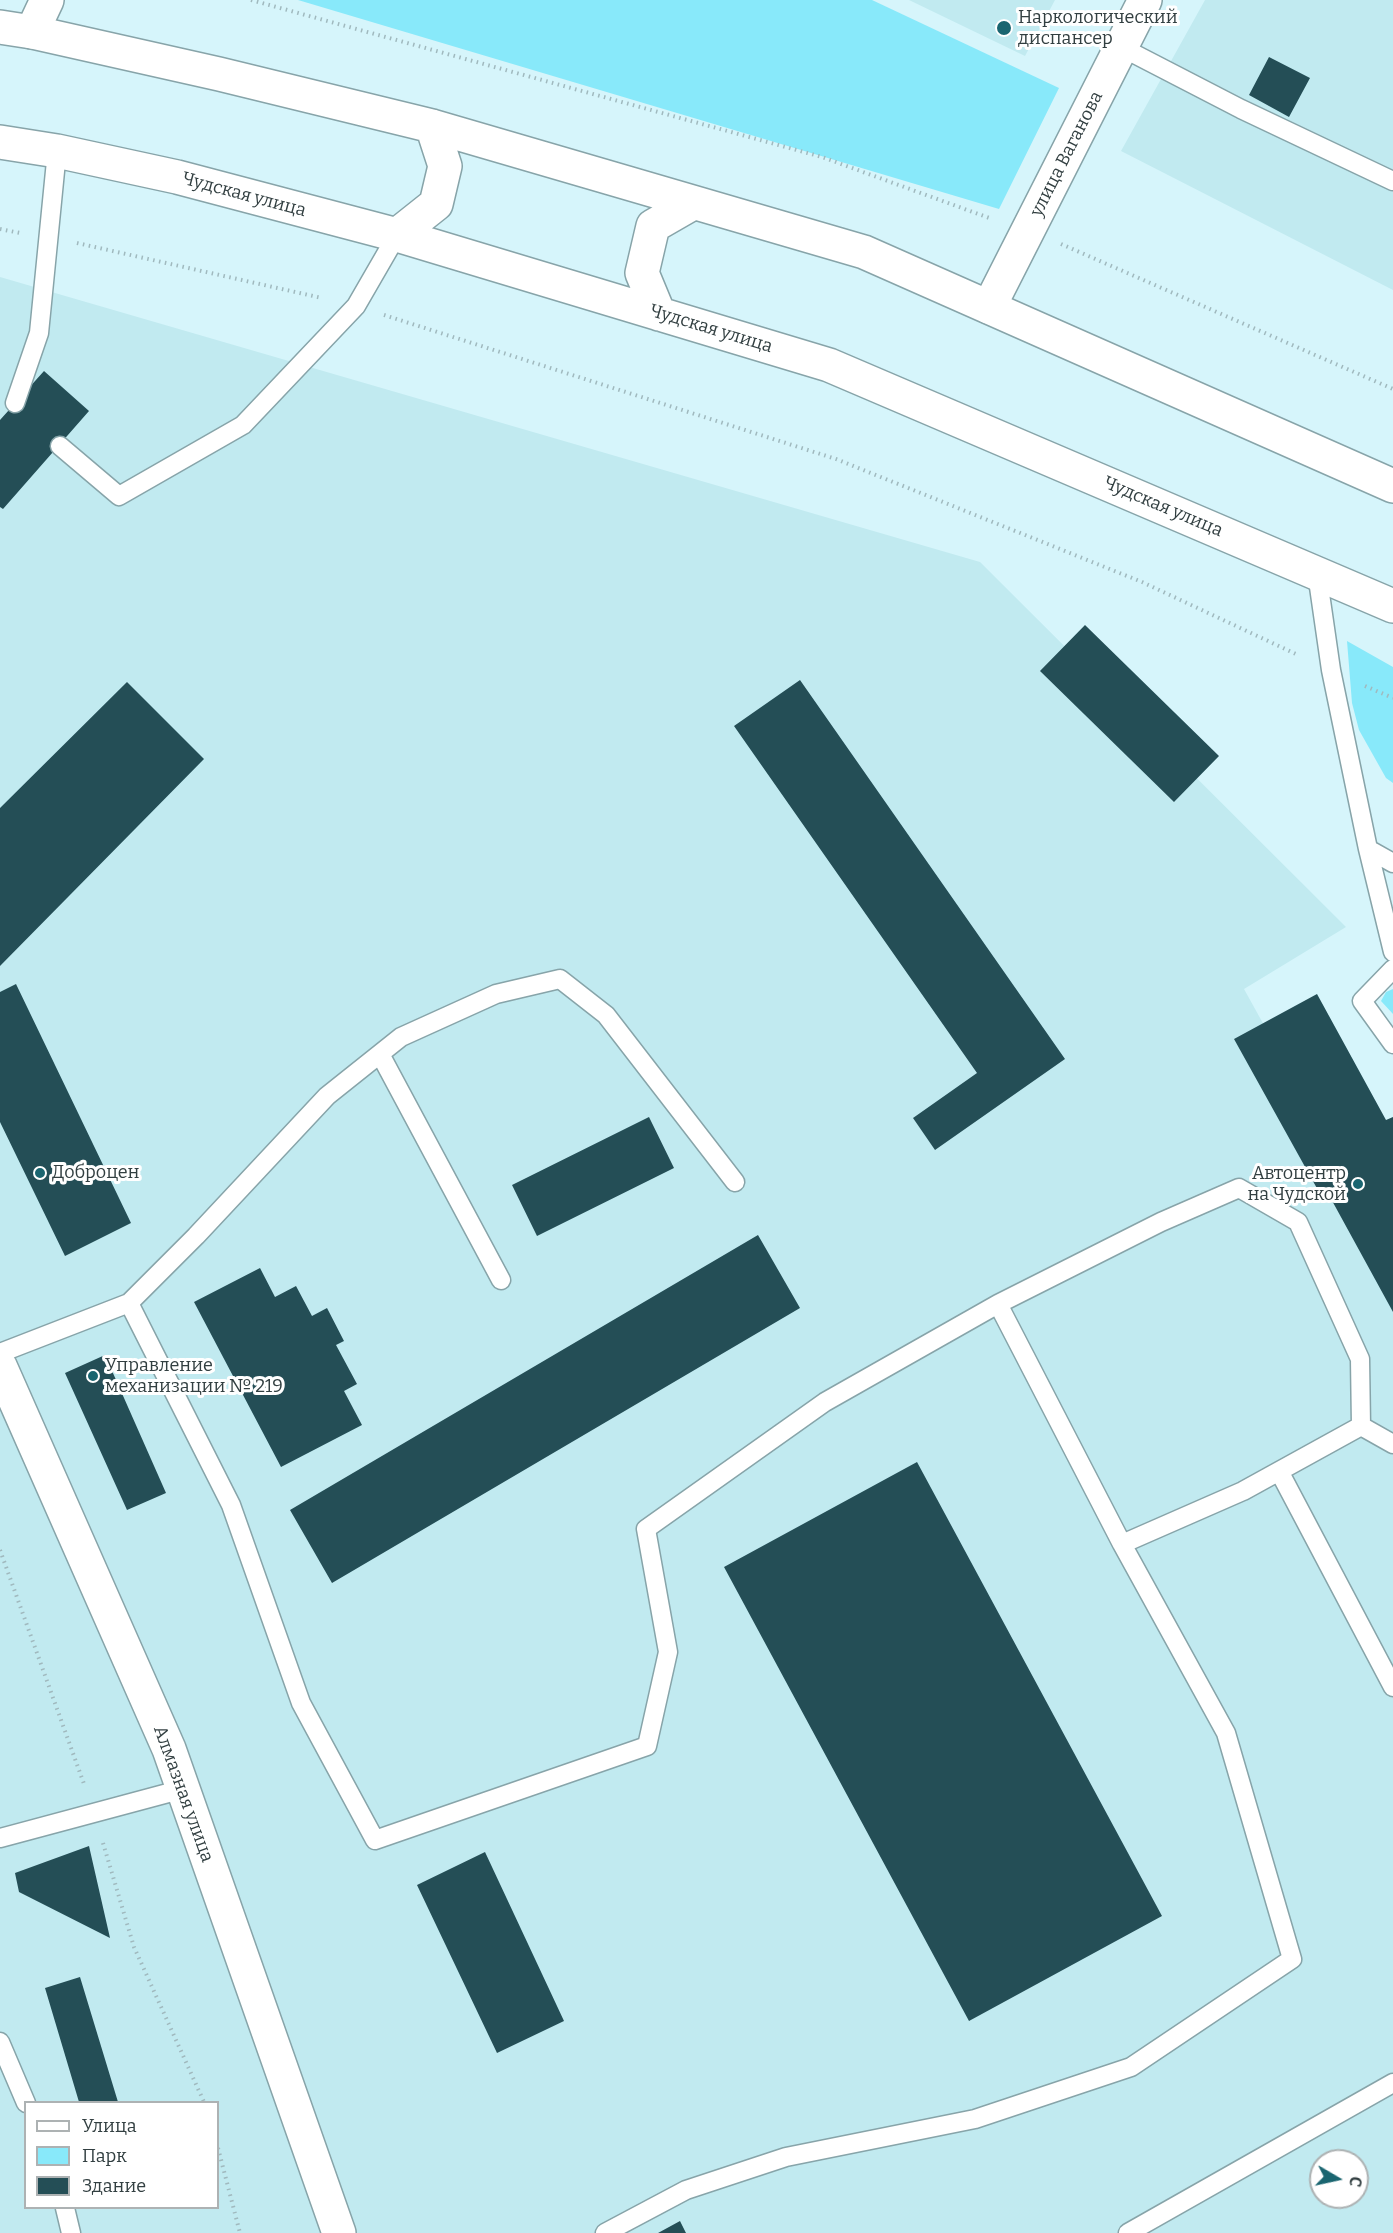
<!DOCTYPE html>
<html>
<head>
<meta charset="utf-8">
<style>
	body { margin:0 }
	#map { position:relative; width:1393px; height:2233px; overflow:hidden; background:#d6f5fb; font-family:Bitter,serif }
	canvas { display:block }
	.legend { position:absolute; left:24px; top:2101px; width:195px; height:108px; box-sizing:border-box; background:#fff; border:2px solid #adb2b3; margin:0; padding:8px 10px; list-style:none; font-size:18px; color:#323f41 }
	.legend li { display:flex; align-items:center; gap:12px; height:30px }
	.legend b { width:30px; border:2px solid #adb2b3 }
	.north { position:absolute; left:1309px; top:2149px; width:60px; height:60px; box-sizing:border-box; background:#fff; border:2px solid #adb2b3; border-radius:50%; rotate:99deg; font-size:16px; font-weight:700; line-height:24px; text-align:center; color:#323f41 }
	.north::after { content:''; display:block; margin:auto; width:21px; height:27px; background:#1a6570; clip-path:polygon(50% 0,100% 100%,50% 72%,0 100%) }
</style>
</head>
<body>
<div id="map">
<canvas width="1393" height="2233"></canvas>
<ul class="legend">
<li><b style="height:8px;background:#fff"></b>Улица</li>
<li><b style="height:16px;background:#88e9fa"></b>Парк</li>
<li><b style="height:16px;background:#244e56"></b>Здание</li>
</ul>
<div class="north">С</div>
</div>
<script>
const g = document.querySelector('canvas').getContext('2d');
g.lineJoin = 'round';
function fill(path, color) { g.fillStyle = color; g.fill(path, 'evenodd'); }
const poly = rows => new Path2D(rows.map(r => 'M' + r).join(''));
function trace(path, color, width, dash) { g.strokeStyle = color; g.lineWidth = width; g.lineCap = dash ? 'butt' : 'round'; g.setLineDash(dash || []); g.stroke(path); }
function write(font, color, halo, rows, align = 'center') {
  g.font = font + ' Bitter,serif'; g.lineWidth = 6; g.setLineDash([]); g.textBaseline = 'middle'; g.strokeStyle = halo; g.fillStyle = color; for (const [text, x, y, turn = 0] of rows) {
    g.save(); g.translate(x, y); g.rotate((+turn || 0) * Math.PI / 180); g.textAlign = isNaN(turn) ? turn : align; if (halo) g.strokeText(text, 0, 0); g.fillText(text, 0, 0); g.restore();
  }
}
const built = poly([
	[909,0,1055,0,1025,56],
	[1205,0,1393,0,1393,290,1121,151],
	[0,277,980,562,1346,927,1244,989,1393,1258,1393,2233,0,2233],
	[26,2102,218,2102,218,2208,26,2208],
	[1321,2161,1357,2161,1357,2197,1321,2197]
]);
const green = poly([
	[298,0,872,0,1059,88,999,209],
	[1347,641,1393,667,1393,783,1386,778,1359,730,1352,703],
	[1393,989,1393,1014,1381,1001,1386,992]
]);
const building = poly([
	[1269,57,1310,78,1289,117,1249,95],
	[44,371,89,411,3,509,0,507,0,420],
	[1085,625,1219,756,1174,802,1040,671],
	[800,680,1065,1059,935,1150,913,1118,977,1073,734,726],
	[127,682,204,759,0,966,0,808],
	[16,984,131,1223,65,1256,0,1122,0,992],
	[1317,994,1386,1120,1393,1117,1393,1312,1330,1197,1324,1201,1234,1039],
	[649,1117,674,1168,537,1236,512,1185],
	[758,1235,800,1308,332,1583,290,1510],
	[260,1268,275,1297,296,1286,312,1316,327,1308,344,1341,336,1345,357,1384,344,1391,362,1425,281,1467,194,1302],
	[105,1355,166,1493,127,1510,65,1373],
	[917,1462,1162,1916,969,2021,724,1567],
	[89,1846,110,1938,19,1892,15,1873],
	[485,1852,564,2021,497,2053,417,1885],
	[80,1977,118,2102,79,2102,45,1988],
	[680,2221,686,2233,658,2233]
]);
const path = poly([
	[251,0,822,157,992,219],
	[0,229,20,233],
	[77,243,322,298],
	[1061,244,1393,389],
	[384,315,836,459,1142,582,1298,655],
	[1365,686,1393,698],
	[0,1550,84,1784],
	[103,1843,134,1947,204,2102],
	[218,2148,240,2233]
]);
const lane = poly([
	[1121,47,1241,109,1393,181],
	[15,403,39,333,57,151],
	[60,446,119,496,243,425,356,306,397,235],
	[1317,573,1331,670,1368,849,1393,863],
	[1368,849,1393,952],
	[1393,969,1362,1001,1393,1044],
	[380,1054,501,1280],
	[129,1303,231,1505,301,1703,375,1840,647,1746,668,1652,646,1529,825,1402,998,1304,1161,1222,1239,1188,1298,1222,1360,1359,1361,1426,1243,1491,1122,1544],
	[0,1353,129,1303,196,1236,327,1096,401,1037,496,994,560,979,606,1015,735,1182],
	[1361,1426,1393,1444],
	[1279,1471,1393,1687],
	[0,1838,183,1789],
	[0,2042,26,2103],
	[65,2208,71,2233],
	[605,2233,686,2190,786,2157,975,2119,1131,2067,1292,1959,1226,1733,1122,1544,998,1304],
	[1128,2233,1393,2083]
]);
const street = poly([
	[32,32,47,0],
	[989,307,1145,0],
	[0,1366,169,1749,339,2233]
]);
const highway = poly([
	[0,27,32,32,219,74,432,126,864,252,1393,486],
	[0,142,57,151,177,177,397,235,829,365,1393,606],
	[397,235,436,204,445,166,432,126],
	[659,314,642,273,653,226,693,203]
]);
const markers = [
	[1004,28,8,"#1a6570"],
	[40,1173,6,"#1a6570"],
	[1358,1184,6,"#1a6570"],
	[93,1376,6,"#1a6570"]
];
const poiNames = [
	["Наркологический",1018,18],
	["диспансер",1018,39],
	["Доброцен",52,1173],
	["Автоцентр",1346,1174,"right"],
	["на Чудской",1346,1195,"right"],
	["Управление",105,1366],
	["механизации № 219",105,1387]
];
const streetNames = [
	["улица Ваганова",1067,154,-63],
	["Чудская улица",244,195,15],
	["Чудская улица",711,329,17],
	["Чудская улица",1163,507,23],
	["Алмазная улица",183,1794,70]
];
fill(built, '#c1eaf0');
fill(green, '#88e9fa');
fill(building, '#244e56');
trace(lane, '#87a4a9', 21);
trace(street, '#87a4a9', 36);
trace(highway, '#87a4a9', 36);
trace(path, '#a0b9be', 4, [1.5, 4.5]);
trace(lane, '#fff', 18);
trace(street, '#fff', 33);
trace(highway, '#fff', 33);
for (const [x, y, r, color] of markers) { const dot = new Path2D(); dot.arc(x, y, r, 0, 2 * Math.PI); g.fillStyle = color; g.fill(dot); trace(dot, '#fff', 2); }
write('18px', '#323f41', '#fff', poiNames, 'left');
write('18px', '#323f41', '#fff', streetNames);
</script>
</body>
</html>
